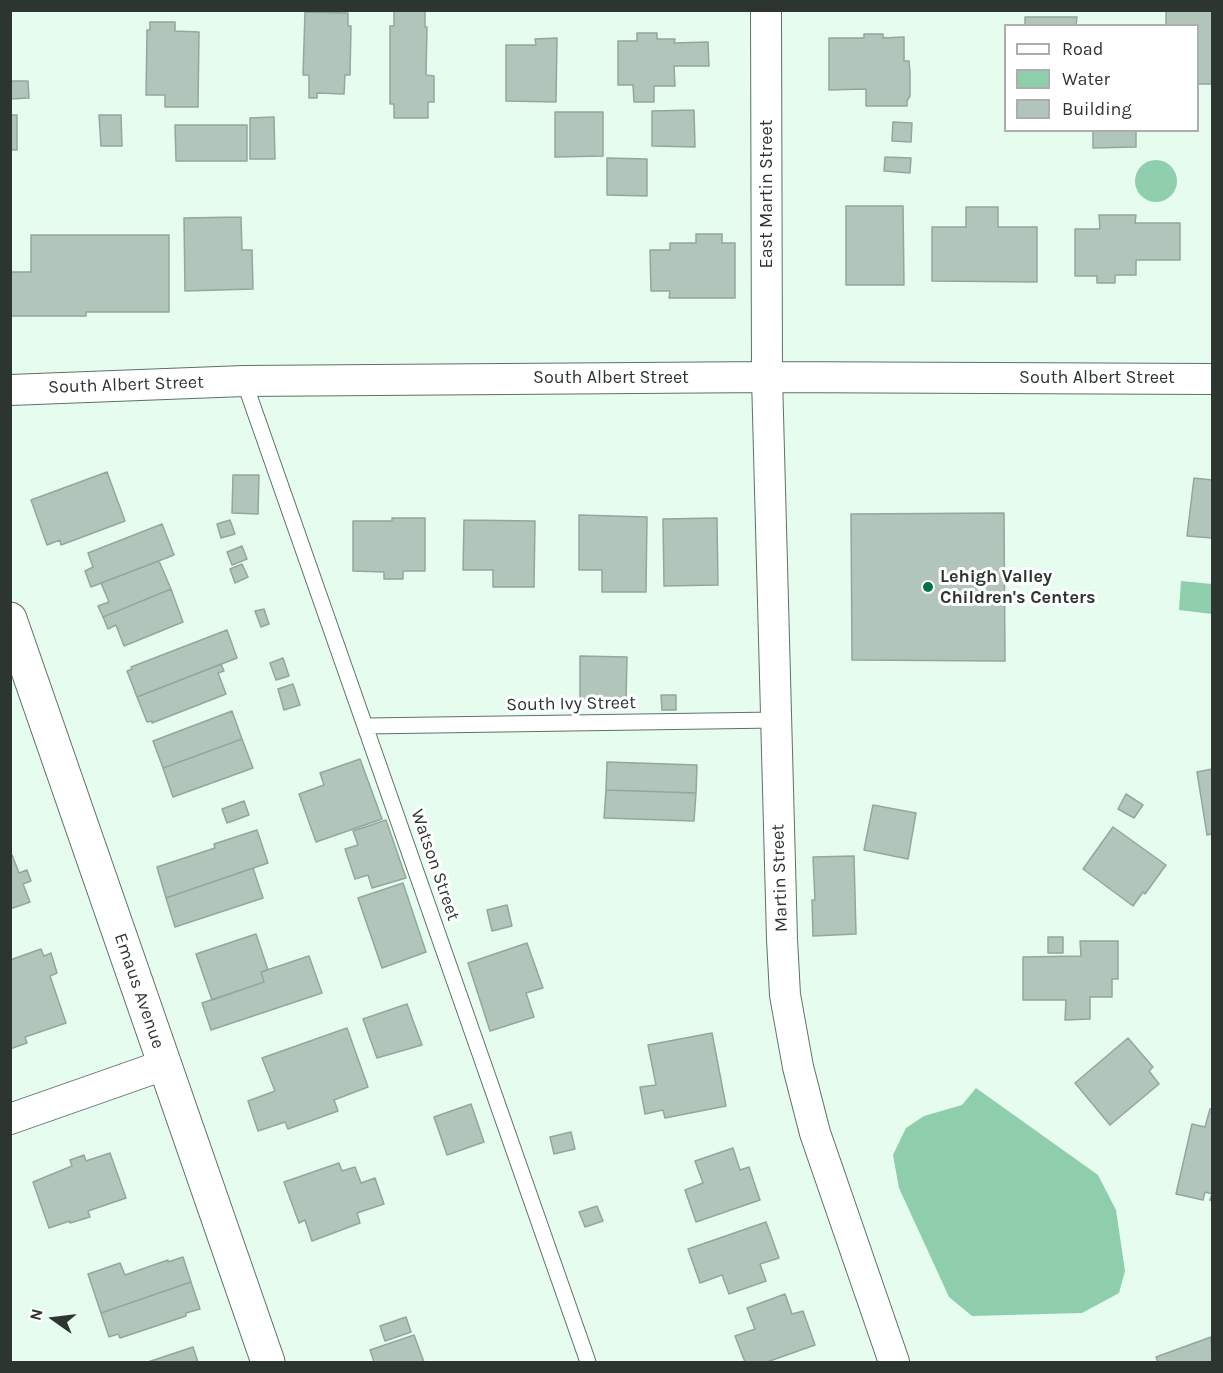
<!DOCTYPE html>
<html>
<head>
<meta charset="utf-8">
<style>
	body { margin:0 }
	#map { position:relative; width:1223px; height:1373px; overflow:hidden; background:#e6fcef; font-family:Karla,sans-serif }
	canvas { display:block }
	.frame { position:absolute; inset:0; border:12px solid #2d3531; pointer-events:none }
	.legend { position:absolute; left:1004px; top:24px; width:195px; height:108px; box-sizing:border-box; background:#fff; border:2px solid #abaead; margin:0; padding:8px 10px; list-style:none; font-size:18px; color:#2d3531 }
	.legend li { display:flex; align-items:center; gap:12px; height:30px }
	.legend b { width:30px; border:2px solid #abaead }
	.north { position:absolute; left:24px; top:1289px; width:60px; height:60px; -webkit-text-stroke:4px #fff; paint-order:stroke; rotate:284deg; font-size:16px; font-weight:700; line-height:24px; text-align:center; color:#2d3531 }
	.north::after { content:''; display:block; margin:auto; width:21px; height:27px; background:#2d3531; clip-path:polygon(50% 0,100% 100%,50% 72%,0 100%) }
</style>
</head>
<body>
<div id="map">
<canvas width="1223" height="1373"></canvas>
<div class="frame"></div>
<ul class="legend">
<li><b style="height:8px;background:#fff"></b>Road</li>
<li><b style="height:16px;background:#8ecead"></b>Water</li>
<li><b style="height:16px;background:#b1c5ba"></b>Building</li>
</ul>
<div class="north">N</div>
</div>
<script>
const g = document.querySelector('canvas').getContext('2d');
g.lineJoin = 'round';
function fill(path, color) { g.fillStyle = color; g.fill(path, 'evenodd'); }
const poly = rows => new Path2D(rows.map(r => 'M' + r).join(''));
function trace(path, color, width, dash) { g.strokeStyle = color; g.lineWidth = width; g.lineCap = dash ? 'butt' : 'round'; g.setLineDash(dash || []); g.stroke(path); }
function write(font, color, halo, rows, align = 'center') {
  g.font = font + ' Karla,sans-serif'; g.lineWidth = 6; g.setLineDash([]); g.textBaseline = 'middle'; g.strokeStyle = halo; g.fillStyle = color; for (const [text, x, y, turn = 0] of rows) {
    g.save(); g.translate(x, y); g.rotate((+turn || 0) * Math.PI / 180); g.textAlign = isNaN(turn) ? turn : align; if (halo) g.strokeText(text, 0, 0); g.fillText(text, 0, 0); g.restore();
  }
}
const water = poly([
	'1135 181a21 21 0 1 1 42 0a21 21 0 1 1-42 0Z',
	[1181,581,1212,584,1212,614,1179,610],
	[976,1088,1098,1175,1116,1210,1125,1271,1119,1293,1082,1313,972,1316,949,1297,899,1188,893,1155,906,1128,924,1116,962,1105]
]);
const building = poly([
	[394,10,425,10,425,27,427,27,426,75,434,76,434,102,428,102,428,118,394,118,394,104,390,104,390,26,394,26,394,10],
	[1166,10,1212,10,1212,84,1198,84,1198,26,1166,26,1166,10],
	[305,12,348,13,348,26,351,26,350,75,345,75,344,94,317,93,317,98,309,98,309,75,303,75,305,12],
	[1025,17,1077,17,1076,26,1025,26,1025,17],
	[150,22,175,22,175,31,199,32,198,107,165,107,165,95,146,95,147,30,150,30,150,22],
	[637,33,657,33,657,39,675,39,674,43,708,42,709,66,674,66,675,86,654,86,654,102,634,102,633,85,618,85,618,41,637,41,637,33],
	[864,34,883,34,883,38,904,37,904,61,909,61,910,72,910,96,907,101,907,106,866,106,866,89,829,90,829,38,864,38,864,34],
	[557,38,556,102,506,101,506,45,536,45,535,39,557,38],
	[10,81,28,81,29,98,10,99,10,81],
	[694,110,695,147,652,146,652,111,694,110],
	[555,112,603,112,603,156,555,157,555,112],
	[10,115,17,115,17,150,10,150,10,115],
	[99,115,121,115,122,146,101,146,99,115],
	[274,117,275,159,250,159,250,118,274,117],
	[893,122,912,123,911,142,892,141,893,122],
	[175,125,247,125,247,161,176,161,175,125],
	[1093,130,1136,130,1136,147,1093,148,1093,130],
	[885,157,911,158,910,173,884,171,885,157],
	[607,158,647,159,647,196,607,195,607,158],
	[846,206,903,206,904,285,846,285,846,206],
	[966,207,998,207,998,227,1037,227,1037,282,932,281,932,227,966,227,966,207],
	[1099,215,1136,215,1135,223,1180,223,1180,260,1136,260,1136,275,1115,275,1115,283,1097,283,1097,276,1075,276,1075,229,1100,229,1099,215],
	[241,217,242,250,252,250,253,289,185,291,184,218,241,217],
	[696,234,722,234,722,243,735,243,735,298,669,298,670,291,651,291,650,250,670,250,670,243,696,243,696,234],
	[31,235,169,235,169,312,86,312,86,316,10,316,10,272,31,272,31,235],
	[107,472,125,521,61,545,60,540,47,545,31,500,107,472],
	[233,475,259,475,258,514,232,513,233,475],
	[1194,478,1212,480,1212,538,1187,536,1194,478],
	[1004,513,1005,661,852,660,851,514,1004,513],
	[579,515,647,517,646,592,602,592,602,570,579,570,579,515],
	[392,518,425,518,425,571,403,571,403,579,384,579,384,572,353,571,353,521,392,521,392,518],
	[717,518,718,585,664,586,663,519,717,518],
	[230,520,235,534,221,538,217,524,230,520],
	[464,520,535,521,534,587,493,587,493,570,463,570,464,520],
	[162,524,174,555,91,587,85,571,93,567,88,553,162,524],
	[242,546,247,559,232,565,227,552,242,546],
	[159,561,171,589,103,617,98,606,109,602,101,583,159,561],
	[242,564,248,577,235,583,230,569,242,564],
	[171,589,183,622,124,646,116,625,108,629,103,617,171,589],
	[264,609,269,624,261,627,255,611,264,609],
	[227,630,237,658,137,697,127,671,132,669,131,667,227,630],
	[580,656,627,657,626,701,580,699,580,656],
	[283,658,289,676,276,680,270,663,283,658],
	[221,664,224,671,218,673,226,694,152,723,152,721,147,722,137,697,221,664],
	[293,684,300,705,284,710,278,689,293,684],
	[661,695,676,695,676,710,662,710,661,695],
	[232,711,242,739,163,768,153,741,232,711],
	[242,739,253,768,173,797,163,768,242,739],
	[360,759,382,819,316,842,299,794,324,785,320,773,360,759],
	[607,762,697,765,696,793,606,790,607,762],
	[1212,769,1212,834,1207,835,1197,772,1212,769],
	[606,790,696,793,694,821,604,818,606,790],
	[1126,794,1143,805,1134,818,1118,809,1126,794],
	[244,801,249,815,227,823,222,809,244,801],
	[873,805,916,813,908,859,864,850,873,805],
	[386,820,406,878,372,888,368,875,355,879,345,849,358,845,353,831,386,820],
	[1113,827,1166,865,1145,894,1143,892,1133,906,1083,869,1113,827],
	[257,830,268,863,166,898,157,867,215,848,214,844,257,830],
	[10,855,12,855,19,873,27,870,31,881,23,884,30,902,10,909,10,855],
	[854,856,856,934,813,936,812,900,815,900,813,857,854,856],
	[253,868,263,898,175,927,166,898,253,868],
	[403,883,426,952,382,968,358,898,403,883],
	[507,905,512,926,492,931,487,910,507,905],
	[256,934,268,970,261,972,264,982,212,1000,196,954,256,934],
	[1048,937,1063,937,1063,953,1048,953,1048,937],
	[1080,941,1118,941,1118,979,1112,979,1112,997,1090,997,1090,1019,1065,1020,1066,1000,1023,1000,1023,957,1081,956,1080,941],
	[527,943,543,988,526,993,534,1017,490,1031,468,963,527,943],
	[41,949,44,956,51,953,57,973,50,976,66,1023,25,1037,27,1043,10,1049,10,960,41,949],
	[309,956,322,993,211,1030,202,1003,264,982,261,972,309,956],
	[407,1004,422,1045,377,1058,363,1019,407,1004],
	[347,1028,368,1087,334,1100,338,1111,288,1129,285,1122,258,1131,248,1101,275,1091,262,1058,347,1028],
	[712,1033,726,1106,665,1118,663,1110,645,1114,640,1087,656,1085,648,1045,712,1033],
	[1128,1038,1153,1067,1149,1071,1159,1084,1110,1125,1075,1083,1128,1038],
	[471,1104,484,1142,447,1155,434,1117,471,1104],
	[1210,1109,1212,1109,1212,1201,1210,1200,1212,1194,1205,1192,1203,1200,1176,1194,1192,1124,1205,1127,1210,1109],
	[571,1132,575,1149,554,1154,550,1137,571,1132],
	[733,1148,740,1170,749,1167,760,1200,696,1222,685,1190,703,1183,695,1161,733,1148],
	[110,1153,126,1198,88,1211,90,1217,70,1223,70,1221,49,1228,33,1182,72,1166,70,1160,84,1155,86,1161,110,1153],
	[339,1163,342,1171,355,1167,361,1183,375,1178,384,1204,357,1213,360,1223,312,1241,305,1220,299,1223,284,1182,339,1163],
	[597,1206,603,1221,585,1227,579,1212,597,1206],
	[766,1222,779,1258,760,1264,766,1281,729,1294,722,1275,700,1283,688,1249,766,1222],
	[183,1257,191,1282,101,1313,88,1274,120,1263,125,1275,168,1260,168,1262,183,1257],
	[191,1282,200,1309,186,1313,186,1316,120,1338,118,1334,109,1337,101,1313,191,1282],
	[785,1294,792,1314,803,1311,815,1345,767,1362,745,1362,735,1336,755,1329,747,1308,785,1294],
	[406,1317,411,1332,385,1341,380,1326,406,1317],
	[414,1335,424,1362,374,1362,370,1350,414,1335],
	[1211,1337,1212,1362,1158,1362,1156,1357,1211,1337],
	[193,1347,198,1362,148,1362,193,1347]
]);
const service = poly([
	[244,381,588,1362],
	[366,726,776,720]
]);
const minor = poly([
	[766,10,767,377,782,939,785,995,798,1067,815,1133,894,1362],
	[10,390,244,381,767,377,1212,379],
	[10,1119,164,1065]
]);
const secondary = poly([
	[10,619,268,1362]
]);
const markers = [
	[928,587,6,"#03724b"]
];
const streetNames = [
	["East Martin Street",767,194,-90],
	["South Albert Street",611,378],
	["South Albert Street",1097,378],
	["South Albert Street",126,385,-2],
	["South Ivy Street",571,704,-1],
	["Watson Street",435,865,71],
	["Martin Street",780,878,-92],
	["Emaus Avenue",139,991,71]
];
const poiNames = [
	["Lehigh Valley",940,577],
	["Children's Centers",940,598]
];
fill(water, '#8ecead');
fill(building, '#b1c5ba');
trace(building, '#93a79c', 1.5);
trace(service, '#5e7167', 17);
trace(minor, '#5e7167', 32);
trace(secondary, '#5e7167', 35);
trace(service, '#fff', 15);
trace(minor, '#fff', 30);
trace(secondary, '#fff', 33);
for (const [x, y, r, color] of markers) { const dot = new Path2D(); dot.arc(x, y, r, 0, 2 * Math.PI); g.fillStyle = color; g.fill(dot); trace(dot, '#fff', 2); }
write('18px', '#2d3531', '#fff', streetNames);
write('bold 18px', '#2d3531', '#fff', poiNames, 'left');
</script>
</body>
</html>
